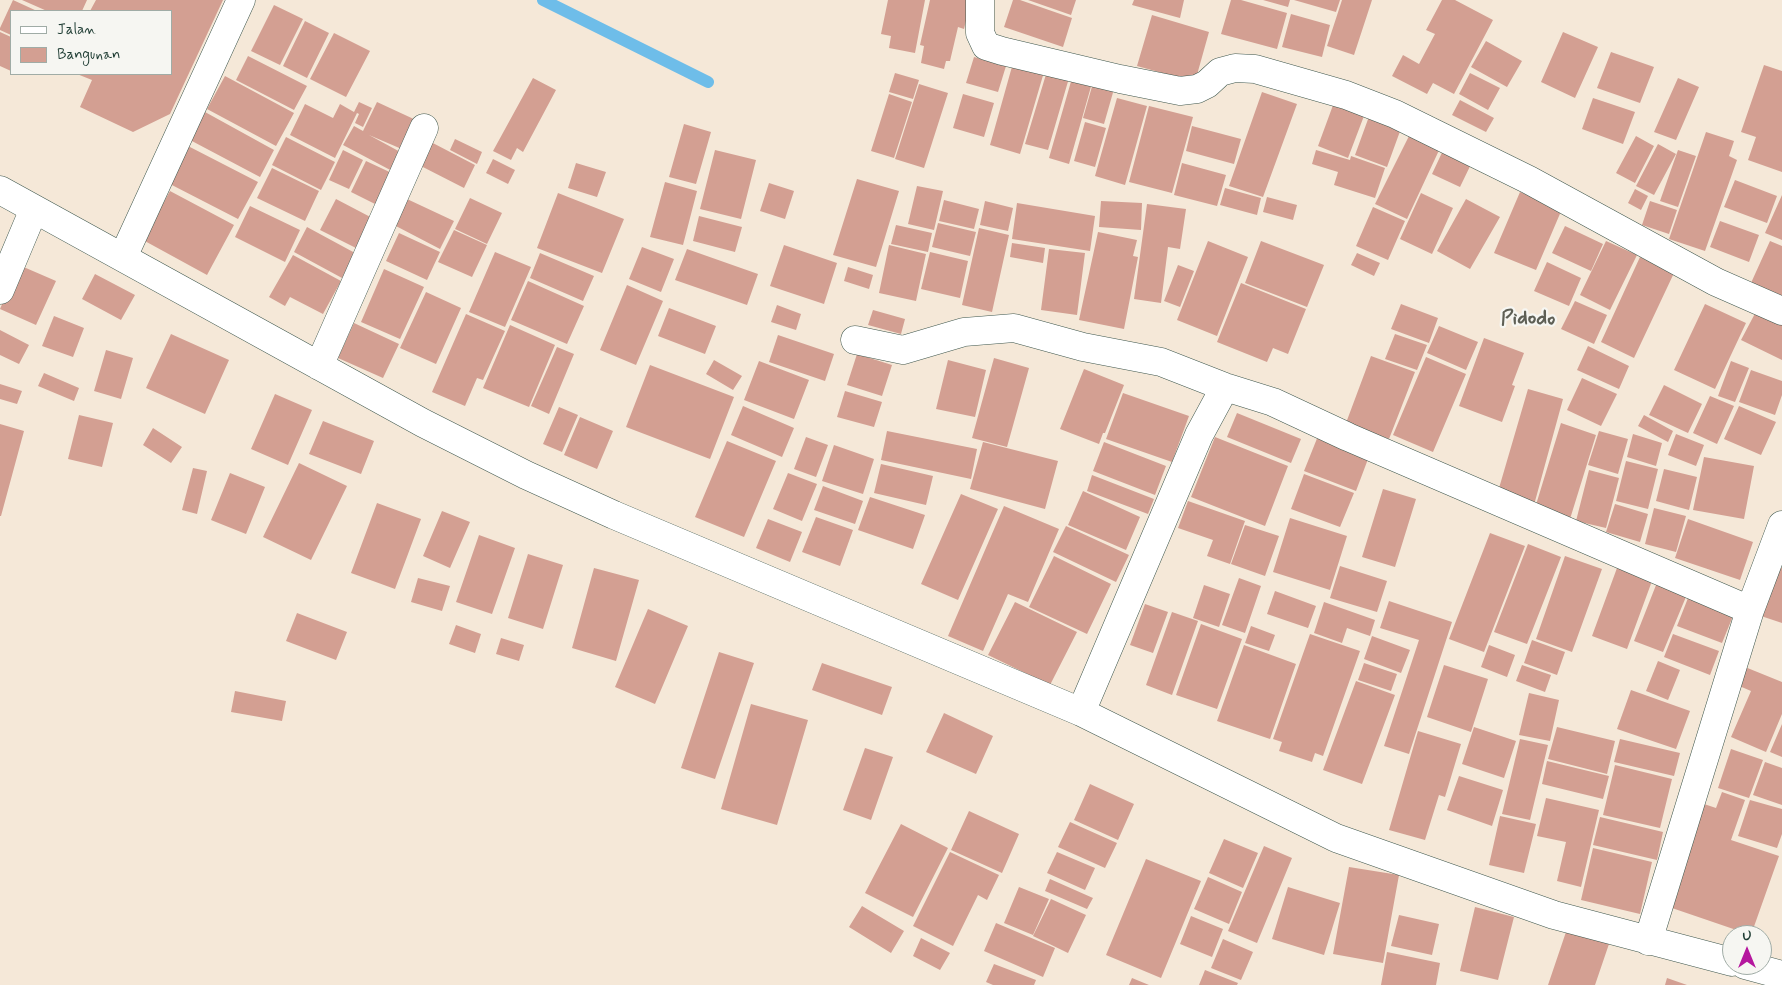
<!DOCTYPE html>
<html>
<head>
<meta charset="utf-8">
<style>
	body { margin:0 }
	#map { position:relative; width:1782px; height:985px; overflow:hidden; background:#f5e8d8; font-family:Mynerve,sans-serif }
	canvas { display:block }
	.legend { position:absolute; left:10px; top:10px; width:162px; height:65px; box-sizing:border-box; background:#f6f6f2; border:1px solid #a0aca6; margin:0; padding:6px 9px; list-style:none; font-size:15px; color:#1f3d34 }
	.legend li { display:flex; align-items:center; gap:10px; height:25px }
	.legend b { width:25px; border:1px solid #a0aca6 }
	.north { position:absolute; left:1722px; top:925px; width:50px; height:50px; box-sizing:border-box; background:#f6f6f2; border:1px solid #a0aca6; border-radius:50%; rotate:0deg; font-size:14px; font-weight:700; line-height:20px; text-align:center; color:#1f3d34 }
	.north::after { content:''; display:block; margin:auto; width:18px; height:22px; background:#b5179e; clip-path:polygon(50% 0,100% 100%,50% 72%,0 100%) }
</style>
</head>
<body>
<div id="map">
<canvas width="1782" height="985"></canvas>
<ul class="legend">
<li><b style="height:6px;background:#fff"></b>Jalan</li>
<li><b style="height:14px;background:#d39f92"></b>Bangunan</li>
</ul>
<div class="north">U</div>
</div>
<script>
const g = document.querySelector('canvas').getContext('2d');
g.lineJoin = 'round';
const poly = rows => new Path2D(rows.map(r => 'M' + r).join(''));
function trace(path, color, width, dash) { g.strokeStyle = color; g.lineWidth = width; g.lineCap = dash ? 'butt' : 'round'; g.setLineDash(dash || []); g.stroke(path); }
function fill(path, color) { g.fillStyle = color; g.fill(path, 'evenodd'); }
function write(font, color, halo, rows, align = 'center') {
  g.font = font + ' Mynerve,sans-serif'; g.lineWidth = 4.5; g.setLineDash([]); g.textBaseline = 'middle'; g.strokeStyle = halo; g.fillStyle = color; for (const [text, x, y, turn = 0] of rows) {
    g.save(); g.translate(x, y); g.rotate((+turn || 0) * Math.PI / 180); g.textAlign = isNaN(turn) ? turn : align; if (halo) g.strokeText(text, 0, 0); g.fillText(text, 0, 0); g.restore();
  }
}
const stream = poly([
	[543,0,708,82]
]);
const building = poly([
	[13,0,37,11,11,11,11,35,0,30,0,28],
	[22,0,87,0,82,11,47,11],
	[96,0,223,0,170,114,133,132,80,107,92,80,77,74,171,74,171,11,90,11],
	[888,0,925,0,915,53,889,48,891,36,881,34],
	[930,0,971,0,964,29,958,27,950,61,946,61,944,69,921,63,924,46,920,45],
	[1013,0,1020,0,1072,18,1063,47,1004,27],
	[1028,0,1076,0,1071,15],
	[1134,0,1184,0,1180,18,1132,5],
	[1231,0,1241,0,1287,13,1277,49,1221,34],
	[1263,0,1290,0,1288,7],
	[1294,0,1340,0,1336,12],
	[1342,0,1372,0,1354,55,1327,46],
	[1442,0,1455,0,1493,20,1454,94,1433,83,1427,94,1392,76,1403,55,1419,64,1435,34,1426,30],
	[274,5,303,19,280,65,251,51],
	[1291,14,1330,25,1322,57,1282,47],
	[1152,15,1209,32,1195,82,1137,66],
	[305,21,329,33,307,78,283,66],
	[0,32,11,37,11,71,0,66],
	[1563,32,1598,47,1575,98,1541,82],
	[334,33,370,51,346,97,310,79],
	[1486,41,1522,61,1507,87,1471,67],
	[1611,52,1654,67,1640,103,1597,88],
	[248,56,307,86,294,110,236,80],
	[974,57,1006,66,998,92,966,83],
	[1013,63,1044,72,1020,154,990,145],
	[1764,65,1782,71,1782,172,1748,160,1756,137,1741,132],
	[1047,71,1069,78,1048,150,1025,144],
	[895,73,919,80,913,99,889,92],
	[1470,73,1500,88,1488,110,1459,94],
	[225,76,294,113,276,146,207,109],
	[1095,76,1116,82,1104,124,1083,118],
	[533,78,556,90,523,152,517,148,511,160,493,151],
	[1072,78,1092,83,1069,164,1049,158],
	[1678,78,1699,87,1676,140,1654,132],
	[919,84,948,93,924,168,895,159],
	[1262,92,1297,104,1263,197,1229,186],
	[889,94,912,102,894,158,871,151],
	[963,94,994,103,984,137,953,128],
	[1336,97,1367,108,1348,158,1318,146],
	[1117,98,1147,106,1125,185,1095,176],
	[1593,98,1635,112,1623,144,1582,129],
	[1460,100,1494,118,1486,132,1452,115],
	[359,102,372,108,363,127,355,123,359,114,357,113,335,158,290,135,305,104,333,118,340,104,354,112],
	[377,102,418,121,404,150,369,135,404,154,394,172,343,145,354,126,363,131],
	[1149,106,1193,117,1172,193,1129,182],
	[1371,111,1403,123,1387,167,1355,155],
	[205,112,274,150,260,177,190,140],
	[1085,122,1106,128,1095,167,1074,161],
	[684,124,711,132,696,184,669,177],
	[1192,126,1241,139,1234,164,1186,151],
	[1411,132,1441,146,1407,219,1375,204],
	[1706,132,1734,141,1729,156,1737,160,1705,251,1669,239],
	[1636,136,1654,146,1635,183,1616,173],
	[286,137,335,162,321,190,272,165],
	[455,139,482,152,477,164,450,150],
	[429,141,475,165,464,188,417,164],
	[1446,144,1474,158,1460,187,1432,174],
	[1658,144,1676,154,1654,195,1636,186],
	[188,146,258,182,238,219,168,183],
	[343,150,363,160,349,189,329,180],
	[715,150,756,160,741,219,700,209],
	[1316,150,1350,160,1351,156,1385,168,1375,198,1334,185,1338,172,1312,164],
	[1678,150,1696,156,1678,207,1660,201],
	[493,159,515,170,508,184,486,173],
	[366,161,396,175,381,207,351,192],
	[576,163,606,172,597,197,568,188],
	[1182,163,1226,175,1217,206,1174,195],
	[272,168,319,191,305,221,257,198],
	[857,179,899,191,876,267,833,255],
	[1735,180,1777,196,1767,223,1724,207],
	[665,182,697,191,683,245,650,237],
	[769,183,794,191,785,219,760,211],
	[917,186,943,191,934,230,908,224],
	[1225,188,1261,198,1257,215,1220,205],
	[1635,189,1648,196,1641,210,1628,203],
	[170,191,234,225,207,275,143,240],
	[1520,192,1562,209,1536,270,1494,253],
	[558,193,624,219,602,273,537,248],
	[1421,193,1453,208,1432,254,1400,239],
	[1782,195,1782,240,1765,233],
	[1267,197,1297,205,1293,220,1263,212],
	[470,198,502,213,487,244,455,229],
	[336,199,378,221,362,251,320,230],
	[407,199,454,221,440,249,394,225],
	[1466,199,1500,217,1470,269,1437,251],
	[944,200,979,209,974,229,939,221],
	[985,201,1013,208,1008,231,980,225],
	[1101,201,1142,203,1141,230,1099,227],
	[1650,201,1677,210,1669,234,1642,225],
	[1017,203,1095,216,1090,251,1012,239],
	[1147,204,1186,209,1180,249,1168,247,1161,303,1134,299],
	[250,206,300,230,285,262,235,237],
	[1373,207,1405,221,1388,260,1356,246],
	[699,216,742,227,735,252,693,241],
	[1720,221,1759,235,1749,262,1710,247],
	[938,223,976,232,970,256,932,247],
	[896,225,932,233,928,252,891,244],
	[1565,226,1603,244,1591,271,1552,253],
	[307,227,355,253,342,278,294,252],
	[979,228,1009,235,992,312,962,305],
	[454,230,487,245,472,277,438,262],
	[1098,232,1137,240,1133,256,1138,257,1124,329,1079,320],
	[399,233,440,252,427,280,386,261],
	[1208,241,1248,257,1217,336,1177,320],
	[1261,241,1324,265,1307,307,1245,283],
	[1606,241,1637,255,1610,310,1580,295],
	[1770,241,1782,246,1782,297,1751,283],
	[1012,243,1045,248,1043,263,1010,257],
	[784,245,837,263,824,304,770,286],
	[889,245,926,254,916,301,879,293],
	[642,247,674,259,661,292,629,279],
	[687,249,758,274,747,305,675,280],
	[1049,249,1085,253,1077,315,1041,310],
	[495,252,531,267,505,327,469,312],
	[930,252,968,261,960,298,921,289],
	[540,253,594,276,583,301,530,278],
	[1357,253,1380,263,1374,276,1351,265],
	[293,255,341,281,323,314,290,297,285,306,269,297],
	[1640,257,1674,273,1634,358,1601,342],
	[1547,262,1581,278,1569,306,1534,291],
	[19,265,56,281,36,325,0,309],
	[1178,265,1194,271,1180,307,1164,301],
	[848,267,873,275,869,289,844,281],
	[384,269,424,287,400,339,361,322],
	[95,274,135,295,121,320,82,299],
	[528,281,584,306,567,344,511,320],
	[1241,283,1306,309,1288,354,1273,348,1267,362,1217,342],
	[627,285,663,301,636,365,600,350],
	[426,292,461,308,436,364,400,348],
	[1575,301,1607,315,1594,344,1561,329],
	[1401,304,1438,318,1429,343,1391,329],
	[1705,304,1746,323,1715,389,1674,370],
	[1760,304,1782,315,1782,360,1741,340],
	[777,305,801,314,796,330,771,322],
	[669,308,716,326,705,354,658,336],
	[873,310,905,319,901,334,868,325],
	[466,314,505,331,483,380,477,378,465,406,432,392],
	[54,316,84,328,73,357,42,346],
	[354,323,399,344,383,378,338,358],
	[510,325,555,345,529,407,483,388],
	[1439,326,1478,342,1466,370,1427,353],
	[0,330,29,345,19,364,0,355],
	[171,334,229,360,205,414,146,388],
	[1395,334,1427,345,1417,370,1385,359],
	[778,335,834,354,825,381,769,362],
	[1484,338,1524,353,1512,385,1515,386,1502,422,1459,406],
	[1588,346,1629,366,1619,389,1577,370],
	[557,347,574,354,549,414,531,406],
	[106,350,133,358,121,399,94,391],
	[857,354,892,365,882,396,847,385],
	[1371,356,1415,372,1389,439,1346,423],
	[1426,357,1466,374,1433,452,1393,435],
	[994,358,1029,368,1007,447,972,438],
	[714,360,742,376,733,390,706,374],
	[948,360,986,370,975,417,936,409],
	[759,361,809,380,794,419,744,400],
	[1731,361,1749,368,1735,402,1718,396],
	[650,365,734,397,710,459,626,427],
	[1084,369,1124,385,1105,433,1103,433,1099,444,1060,429],
	[1751,370,1782,381,1782,395,1775,415,1739,402],
	[44,373,79,388,74,401,38,386],
	[1582,378,1617,394,1601,426,1567,410],
	[0,384,22,391,17,404,0,399],
	[1664,385,1702,404,1688,433,1649,415],
	[1528,389,1563,399,1534,505,1497,495],
	[845,391,882,402,874,427,837,417],
	[1123,393,1189,416,1172,462,1106,439],
	[275,394,312,410,288,465,251,449],
	[1710,396,1734,406,1717,444,1693,433],
	[743,406,794,428,782,457,731,435],
	[1739,406,1776,422,1761,455,1724,439],
	[559,407,578,415,562,452,543,444],
	[1237,413,1301,439,1291,463,1227,437],
	[79,415,113,423,102,467,68,459],
	[1644,415,1673,431,1668,442,1638,426],
	[580,417,613,431,597,469,564,455],
	[323,421,374,441,361,474,309,454],
	[1561,423,1596,435,1570,519,1535,508],
	[0,424,24,431,1,516,0,516],
	[153,428,182,447,171,463,143,445],
	[887,431,977,449,971,479,881,460],
	[1320,431,1371,451,1356,491,1304,471],
	[1599,431,1628,439,1618,474,1588,465],
	[1633,434,1662,443,1656,466,1627,457],
	[1676,434,1704,445,1696,466,1668,455],
	[806,437,828,445,816,477,794,469],
	[1215,437,1288,466,1265,526,1191,497],
	[727,441,776,461,744,537,695,517],
	[983,442,1058,461,1045,509,970,489],
	[1104,442,1166,466,1155,495,1093,471],
	[834,445,874,459,863,494,822,481],
	[1704,457,1754,466,1744,519,1693,510],
	[1626,461,1658,469,1648,509,1616,501],
	[299,463,347,486,311,560,263,537],
	[881,464,933,476,926,505,874,493],
	[193,468,207,471,197,514,182,510],
	[1664,469,1697,477,1689,510,1656,501],
	[1589,470,1619,478,1606,528,1576,521],
	[230,473,265,487,246,534,211,520],
	[788,473,817,484,802,521,773,509],
	[1304,474,1354,493,1340,527,1291,509],
	[1092,475,1154,499,1148,514,1087,491],
	[823,486,863,501,855,524,814,510],
	[1383,489,1416,499,1395,567,1362,557],
	[1083,491,1140,517,1126,550,1068,525],
	[961,494,998,509,958,600,921,584],
	[870,497,925,515,913,549,858,530],
	[1188,501,1245,521,1230,564,1207,556,1213,540,1178,528],
	[377,503,421,519,395,589,351,573],
	[1615,504,1648,514,1640,542,1606,532],
	[1004,506,1059,529,1028,602,1008,594,983,651,948,636],
	[1654,508,1686,516,1676,552,1645,544],
	[442,511,470,522,450,568,423,556],
	[816,517,853,530,840,566,802,552],
	[1290,518,1347,536,1330,590,1273,572],
	[768,519,802,532,790,562,756,548],
	[1688,519,1753,542,1740,580,1675,558],
	[1245,525,1279,536,1265,576,1231,564],
	[1066,526,1129,555,1116,582,1053,552],
	[1490,533,1525,546,1484,652,1449,639],
	[479,535,515,548,492,614,456,602],
	[1528,544,1561,557,1527,644,1494,632],
	[528,554,563,565,543,629,508,618],
	[1054,556,1111,584,1087,634,1029,607],
	[1565,556,1602,569,1572,652,1536,639],
	[1340,566,1387,581,1377,612,1330,598],
	[1779,567,1782,568,1782,623,1761,616],
	[594,568,639,580,616,661,572,648],
	[1617,568,1652,581,1627,649,1592,636],
	[418,578,450,586,442,611,411,602],
	[1239,578,1261,586,1245,633,1222,625],
	[1658,580,1688,592,1663,652,1634,641],
	[1204,585,1230,594,1219,627,1193,618],
	[1275,591,1316,606,1308,628,1267,614],
	[1688,598,1733,616,1722,643,1677,626],
	[1389,601,1452,622,1409,754,1384,746,1419,640,1380,628],
	[1015,602,1077,632,1050,685,988,655],
	[1324,602,1375,620,1370,636,1347,628,1342,643,1314,633],
	[1145,604,1168,612,1153,653,1130,645],
	[648,609,688,626,655,704,615,687],
	[1172,612,1198,621,1172,695,1146,685],
	[297,613,347,632,336,660,286,641],
	[1201,624,1242,639,1217,709,1176,695],
	[456,625,481,634,475,653,449,644],
	[1251,626,1275,635,1269,651,1245,643],
	[1310,634,1360,651,1323,756,1315,753,1312,762,1279,751,1282,742,1273,739],
	[1673,634,1719,651,1710,675,1664,657],
	[1372,636,1410,650,1401,673,1364,659],
	[501,638,524,645,519,661,496,654],
	[1532,640,1565,652,1557,675,1524,663],
	[1244,645,1296,664,1270,739,1217,721],
	[1489,645,1515,655,1507,677,1481,667],
	[719,652,754,663,715,779,681,768],
	[1658,661,1680,670,1668,700,1646,691],
	[822,663,892,687,882,715,812,690],
	[1364,663,1397,674,1391,691,1358,680],
	[1444,665,1488,679,1471,732,1427,717],
	[1522,665,1551,675,1545,692,1516,681],
	[1745,667,1782,682,1782,714,1766,752,1731,737,1751,691,1737,685],
	[1356,681,1395,695,1362,784,1323,770],
	[1631,690,1690,711,1676,749,1617,729],
	[235,691,286,701,282,721,231,712],
	[1529,693,1559,700,1550,741,1519,735],
	[751,704,808,720,777,825,721,809],
	[944,713,993,736,976,774,926,752],
	[1782,724,1782,757,1770,752],
	[1474,727,1516,741,1504,778,1462,764],
	[1557,727,1615,741,1607,774,1548,759],
	[1418,731,1461,744,1445,797,1439,795,1425,840,1389,830],
	[1520,739,1548,745,1530,820,1502,814],
	[1620,739,1680,753,1674,776,1614,762],
	[865,748,893,757,871,820,843,810],
	[1731,749,1763,760,1749,798,1718,788],
	[1547,761,1609,776,1603,799,1542,784],
	[1765,762,1782,768,1782,805,1753,795],
	[1615,765,1672,779,1660,828,1603,815],
	[1459,776,1503,790,1492,826,1447,810],
	[1090,784,1134,804,1118,840,1074,820],
	[1722,792,1745,800,1731,840,1779,856,1751,935,1669,907,1704,804,1716,808],
	[1546,798,1599,810,1581,887,1557,881,1566,842,1537,836],
	[1750,800,1782,809,1782,834,1777,848,1738,836],
	[969,811,1019,834,1002,873,951,850],
	[1500,816,1536,824,1524,873,1489,865],
	[1600,817,1663,832,1657,860,1593,845],
	[1070,822,1117,843,1105,868,1058,847],
	[901,824,948,848,913,917,865,893],
	[1224,839,1258,853,1243,888,1209,873],
	[1264,846,1292,858,1257,943,1228,931],
	[1593,848,1652,862,1640,914,1581,900],
	[950,852,999,875,987,900,978,895,953,946,913,926],
	[1057,852,1095,868,1085,890,1047,873],
	[1146,859,1201,881,1161,978,1106,955],
	[1349,867,1399,875,1383,963,1333,954],
	[1208,877,1242,892,1229,924,1194,909],
	[1050,879,1093,898,1087,909,1045,891],
	[1019,887,1049,899,1033,935,1004,923],
	[1288,887,1340,903,1324,955,1272,939],
	[1051,899,1086,915,1068,953,1033,936],
	[862,906,904,931,891,953,849,927],
	[1475,907,1514,917,1498,980,1460,971],
	[1399,915,1439,924,1432,955,1391,946],
	[1191,916,1223,929,1212,957,1180,944],
	[996,923,1055,948,1043,977,984,951],
	[1568,926,1610,941,1595,985,1548,985],
	[921,938,950,953,940,970,913,956],
	[1223,939,1253,952,1241,980,1211,968],
	[1387,952,1440,963,1436,985,1381,985],
	[994,964,1036,980,1034,985,993,985,986,982],
	[1205,970,1238,983,1237,985,1199,985],
	[1132,978,1149,985,1129,985],
	[1667,978,1687,985,1665,985]
]);
const minor = poly([
	[980,0,980,33,986,46,1002,51,1120,79,1180,91,1197,89,1207,84,1220,72,1235,68,1255,69,1346,95,1395,114,1529,180,1716,282,1782,311],
	[0,190,423,423,526,475,614,515,1081,712,1336,838,1554,915,1732,962],
	[123,257,241,0],
	[0,290,34,209],
	[855,340,903,350,964,332,1014,328,1083,347,1161,362,1225,387,1273,402,1348,437,1750,610],
	[319,366,424,128],
	[1081,712,1199,435,1225,387],
	[1648,941,1750,610,1782,525],
	[1745,965,1782,975]
]);
const quarterNames = [
	["Pidodo",1528,320]
];
trace(stream, '#6ebde9', 12);
fill(building, '#d39f92');
trace(minor, '#3f574d', 29);
trace(minor, '#fff', 28);
write('bold 21px', '#5e5f55', '#f6f6f2', quarterNames);
</script>
</body>
</html>
